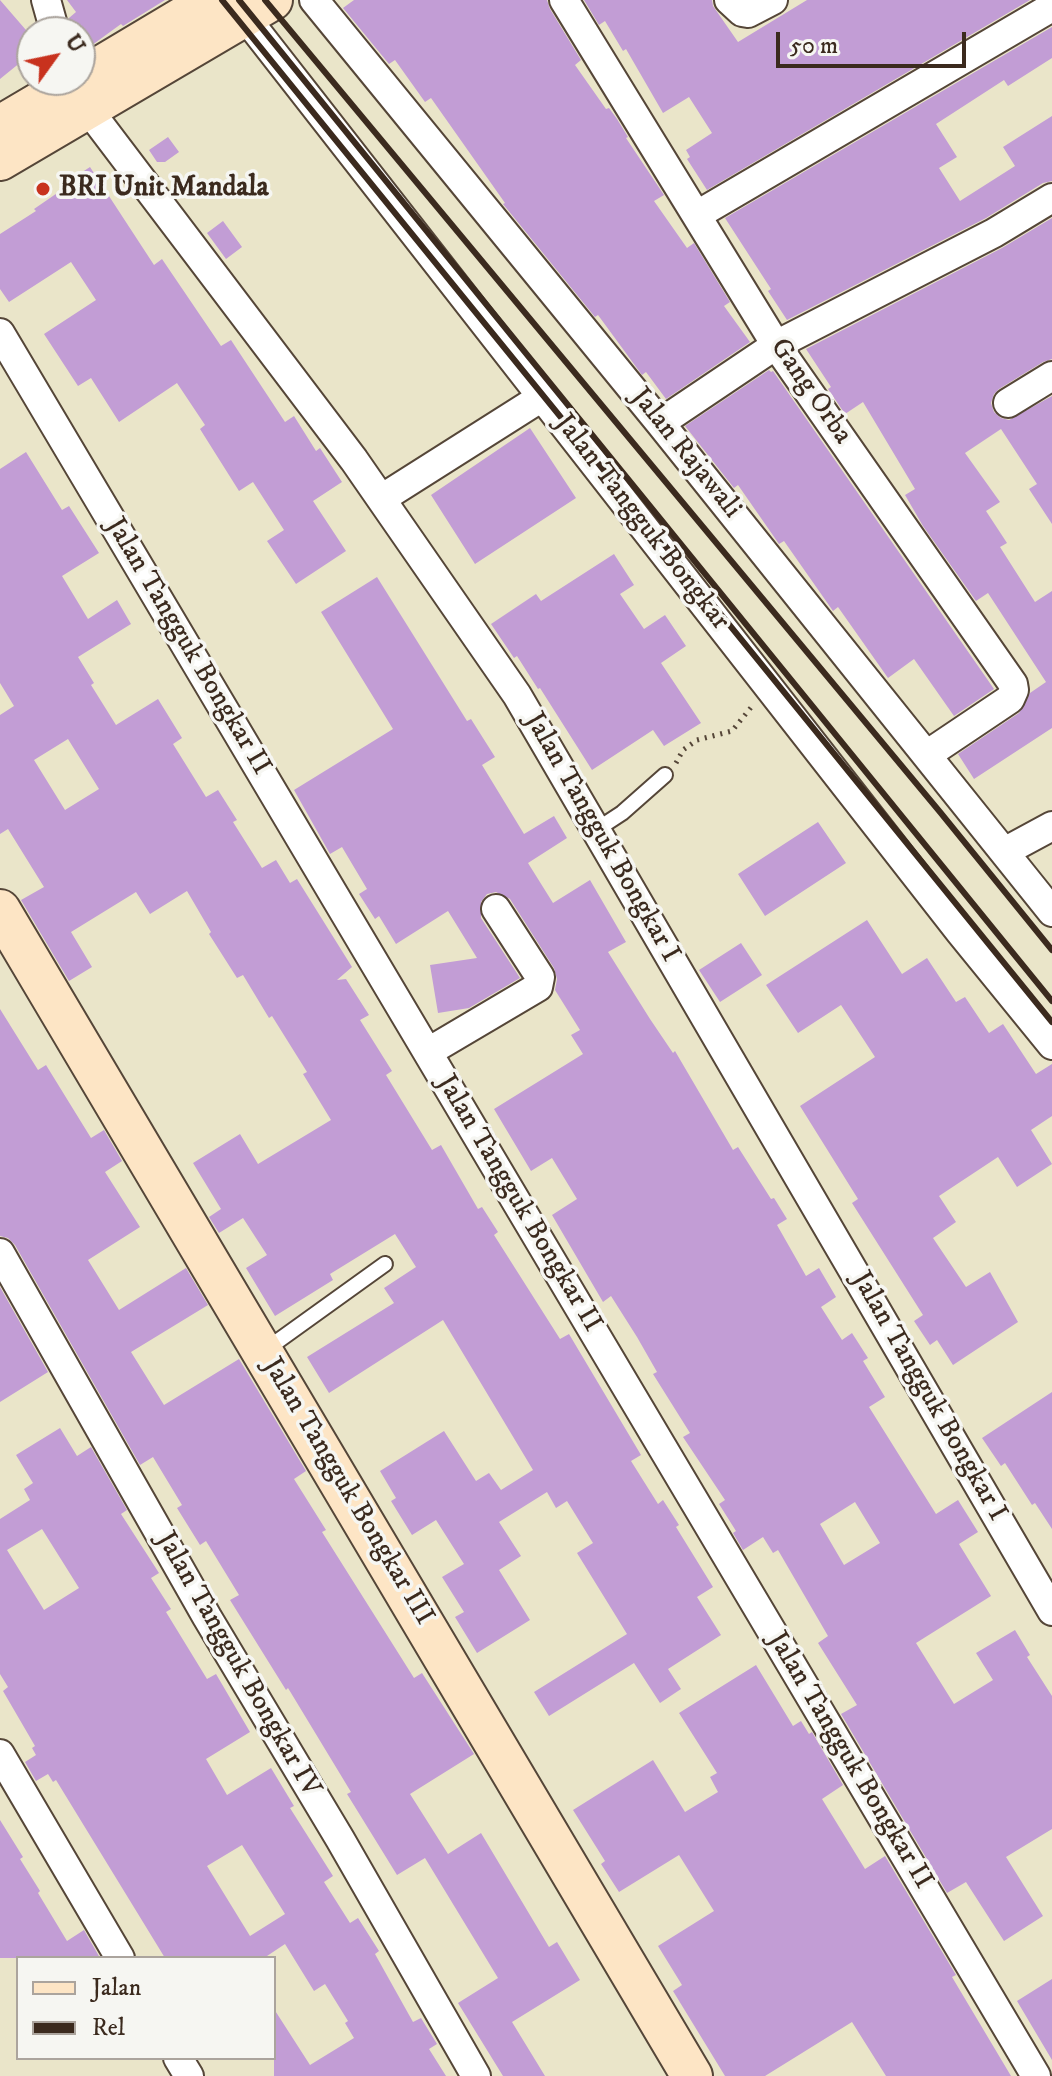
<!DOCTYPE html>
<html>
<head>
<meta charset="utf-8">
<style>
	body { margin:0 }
	#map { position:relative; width:1052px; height:2076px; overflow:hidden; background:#eae5c9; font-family:"IM FELL DW Pica",serif }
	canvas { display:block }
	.legend { position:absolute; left:16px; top:1956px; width:260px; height:104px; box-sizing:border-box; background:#f6f6f2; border:2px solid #aba49d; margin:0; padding:10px 14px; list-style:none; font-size:24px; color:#3b2a1e }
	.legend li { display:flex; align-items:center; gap:16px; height:40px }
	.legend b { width:40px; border:2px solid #aba49d }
	.north { position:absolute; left:16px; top:16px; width:80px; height:80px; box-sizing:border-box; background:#f6f6f2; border:2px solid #aba49d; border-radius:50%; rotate:57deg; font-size:22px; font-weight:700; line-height:32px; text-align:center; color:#3b2a1e }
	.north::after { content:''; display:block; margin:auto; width:28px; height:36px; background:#c8321e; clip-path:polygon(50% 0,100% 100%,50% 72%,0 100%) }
	.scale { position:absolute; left:776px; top:32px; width:190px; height:36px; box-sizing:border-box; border:4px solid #3b2a1e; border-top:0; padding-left:10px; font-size:24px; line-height:28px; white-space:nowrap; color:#3b2a1e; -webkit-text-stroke:6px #f6f6f2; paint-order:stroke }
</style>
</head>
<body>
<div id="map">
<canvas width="1052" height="2076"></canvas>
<ul class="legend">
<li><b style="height:10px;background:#fde5c5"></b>Jalan</li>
<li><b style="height:10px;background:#3b2a1e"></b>Rel</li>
</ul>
<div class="north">U</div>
<div class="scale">50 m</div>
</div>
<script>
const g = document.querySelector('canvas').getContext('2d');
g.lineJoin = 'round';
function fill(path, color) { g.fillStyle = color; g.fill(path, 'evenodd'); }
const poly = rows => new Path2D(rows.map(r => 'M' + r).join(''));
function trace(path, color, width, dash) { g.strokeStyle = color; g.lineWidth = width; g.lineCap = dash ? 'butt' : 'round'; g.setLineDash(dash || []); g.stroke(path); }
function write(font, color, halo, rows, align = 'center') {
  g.font = font + ' "IM FELL DW Pica",serif'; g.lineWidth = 7; g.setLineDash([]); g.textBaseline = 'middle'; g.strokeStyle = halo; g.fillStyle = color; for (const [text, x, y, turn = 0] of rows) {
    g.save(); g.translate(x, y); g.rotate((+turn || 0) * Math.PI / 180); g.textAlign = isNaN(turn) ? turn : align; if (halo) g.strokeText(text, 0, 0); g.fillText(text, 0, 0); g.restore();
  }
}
const building = poly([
	[0,0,32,37,32,53,0,79],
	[67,0,165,0,123,26,121,24,88,48,80,37,80,32,76,32,71,25,69,18,76,12],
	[354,0,547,0,550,9,581,60,575,65,606,109,609,108,617,119,628,137,626,138,664,195,654,201,687,248,694,243,730,302,724,306,750,342,666,399,646,372,642,375,598,315,595,317,503,204,505,203,431,98,425,102,395,60,389,64,343,8],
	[584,0,712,0,713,6,738,42,807,0,1030,0,707,190,687,159,690,157,686,150,712,133,689,97,663,113,626,49,623,51,605,21,599,25],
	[1052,27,1052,58,1008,86,1004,80,936,124,957,157,939,168,960,201,1015,166,1003,147,1052,116,1052,181,1043,183,986,218,787,320,768,291,771,289,725,218],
	[168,137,179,152,165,162,157,162,149,150],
	[90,167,154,265,162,259,221,346,231,340,285,422,294,416,316,451,320,448,342,482,313,501,346,551,296,584,267,541,284,530,253,482,239,491,200,429,205,425,177,383,119,422,91,378,78,386,44,334,96,300,71,262,9,302,0,289,0,234,36,211,34,209,66,187,64,184],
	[1052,218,1052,359,1043,362,999,389,994,394,991,403,994,412,1001,418,1009,420,1052,396,1052,524,1029,489,1037,484,1001,429,965,453,1000,502,986,511,1007,543,1000,547,1035,602,1052,591,1052,728,974,779,958,754,1019,713,1030,693,1046,682,988,593,976,601,923,526,905,495,915,489,863,402,845,414,828,389,831,387,806,349,1002,248],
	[223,221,242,247,226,259,207,233],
	[769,370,771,372,773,371,994,689,954,716,914,659,888,678,838,607,833,611,784,541,779,544,738,485,734,488,685,426],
	[530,428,576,498,475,564,431,495],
	[26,452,62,510,69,506,99,553,62,576,88,619,117,600,131,624,78,657,94,683,91,685,116,725,158,699,182,738,173,744,206,797,218,790,237,820,233,822,262,868,276,860,290,883,297,879,352,967,337,980,346,979,369,1015,360,1020,392,1071,386,1075,432,1150,441,1145,478,1209,482,1207,498,1232,494,1235,560,1339,569,1334,641,1455,631,1461,658,1504,663,1500,679,1525,676,1527,713,1587,697,1597,721,1635,668,1669,681,1689,660,1703,634,1663,549,1716,534,1692,627,1634,577,1553,593,1543,567,1501,556,1508,547,1492,499,1522,521,1556,499,1570,530,1620,477,1653,455,1617,464,1612,442,1577,464,1564,436,1520,412,1535,391,1501,396,1498,380,1471,444,1431,476,1481,489,1473,501,1490,533,1470,443,1320,329,1393,307,1357,394,1303,384,1288,416,1267,395,1234,330,1274,333,1280,275,1316,246,1268,267,1255,243,1218,219,1233,209,1217,221,1209,193,1163,240,1134,258,1164,331,1120,303,1074,307,1072,272,1016,269,1018,243,975,237,978,209,934,211,932,187,891,150,914,136,892,71,932,92,967,69,981,21,900,44,887,8,829,0,834,0,715,14,706,0,683,0,469],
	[68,739,99,789,65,810,34,760],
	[614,554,634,585,620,594,644,629,665,615,686,646,661,663,701,723,664,746,653,730,592,770,540,688,538,689,517,656,514,658,491,624,536,594,541,601],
	[377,577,467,721,471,719,495,757,482,765,524,834,554,816,567,838,528,863,553,903,590,880,626,942,608,952,650,1019,673,1053,675,1051,733,1150,738,1147,771,1199,774,1198,787,1219,777,1225,806,1276,819,1268,836,1297,821,1307,842,1340,852,1333,868,1358,863,1361,885,1397,869,1407,936,1514,958,1500,978,1532,959,1544,991,1596,916,1643,954,1704,993,1680,976,1653,1015,1630,1030,1655,1027,1657,1052,1696,1052,1829,1006,1857,1043,1916,1004,1941,966,1882,947,1893,841,1714,857,1705,818,1643,828,1636,778,1550,773,1553,763,1537,743,1550,733,1533,736,1531,719,1504,725,1500,683,1437,690,1433,653,1374,657,1372,637,1337,611,1296,603,1302,552,1215,577,1199,552,1158,531,1171,494,1109,583,1054,571,1035,580,1030,555,990,557,979,554,968,510,899,496,892,487,894,481,902,481,918,520,978,469,1008,438,1013,430,965,477,958,448,911,396,944,379,916,375,919,359,894,367,889,342,847,330,854,294,790,393,729,321,612],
	[855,1502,880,1543,844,1565,820,1524],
	[818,822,846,863,765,916,738,874],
	[867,920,902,974,927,958,956,1002,965,997,989,1033,1003,1024,1036,1074,1052,1064,1052,1116,1031,1130,1052,1164,1017,1187,998,1157,939,1196,956,1222,933,1238,966,1287,990,1272,1018,1322,953,1365,937,1340,930,1345,914,1321,923,1315,852,1203,858,1199,800,1106,875,1057,841,1005,798,1033,766,985],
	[741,943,762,975,720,1002,699,970],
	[0,1009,38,1070,46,1065,91,1138,104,1130,122,1161,105,1172,140,1227,88,1260,119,1310,186,1268,208,1305,131,1352,164,1405,239,1359,306,1471,294,1479,326,1530,322,1532,414,1678,422,1673,474,1754,410,1794,448,1854,481,1833,549,1947,557,1942,580,1980,512,2022,545,2076,503,2076,458,2003,498,1978,425,1858,397,1875,347,1794,351,1792,288,1688,286,1690,230,1600,239,1595,206,1541,200,1545,177,1508,182,1505,153,1457,140,1465,15,1245,8,1238,0,1236],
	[0,1287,48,1372,0,1402],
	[1052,1392,1052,1529,1035,1503,1032,1505,1005,1463,1001,1466,982,1438],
	[60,1428,77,1456,91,1447,127,1510,121,1514,159,1573,151,1578,171,1609,166,1612,207,1679,216,1674,250,1732,206,1759,227,1795,271,1768,294,1806,290,1808,333,1876,324,1882,350,1923,358,1918,379,1951,375,1954,413,2022,421,2018,437,2044,429,2049,446,2076,274,2076,274,2009,310,2065,354,2038,345,2023,348,2021,325,1984,314,1991,285,1944,264,1958,165,1958,56,1780,53,1782,48,1774,36,1781,25,1762,36,1755,32,1748,35,1746,3,1691,8,1687,0,1674,0,1519,30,1500,24,1489,33,1483,16,1455],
	[42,1529,79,1588,44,1610,7,1550],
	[242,1845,285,1914,250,1936,207,1866],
	[756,1665,793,1726,801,1721,809,1734,812,1732,843,1785,822,1799,865,1869,885,1856,956,1975,952,1977,1011,2076,886,2076,852,2022,765,2076,725,2076,673,1991,682,1985,658,1946,714,1911,679,1855,619,1892,601,1864,605,1861,573,1810,653,1760,685,1812,718,1792,710,1777,717,1773,679,1713],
	[0,1820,23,1857,20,1859,40,1891,38,1893,67,1941,84,1930,100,1958,0,1958],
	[1052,1979,1052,2060,1017,2001]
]);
const path = poly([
	[676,763,683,750,697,740,732,731,753,705]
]);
const lane = poly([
	[596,830,622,813,665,775],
	[264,1351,385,1264]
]);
const street = poly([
	[46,0,55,32],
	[314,0,660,423,1052,912],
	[564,0,776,345,1013,684,1014,690,1010,699,934,750],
	[729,0,742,12,748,13,773,0],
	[235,4,960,932,1052,1045],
	[78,96,354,460,517,695,1052,1611],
	[697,215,1052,7],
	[0,333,1036,2076],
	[1008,403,1052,376],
	[660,423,776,345,994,233,1052,198],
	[381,499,542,397],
	[1004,852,1052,826],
	[428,1052,538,987,540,977,496,909],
	[0,1253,207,1617,340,1839,476,2076],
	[0,1754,120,1958],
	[178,2058,189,2076]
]);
const secondary = poly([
	[80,79,212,0],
	[0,126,78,80],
	[0,160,272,0],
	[0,910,692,2076]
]);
const rail = poly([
	[222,0,1052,1022],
	[239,0,1052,1001],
	[265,0,940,812,1052,950]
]);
const markers = [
	[43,189,8,"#c8321e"]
];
const poiNames = [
	["BRI Unit Mandala",59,189]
];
const streetNames = [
	["Gang Orba",810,392,55],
	["Jalan Rajawali",685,454,51],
	["Jalan Tangguk Bongkar",641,523,52],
	["Jalan Tangguk Bongkar II",187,647,59],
	["Jalan Tangguk Bongkar I",601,838,60],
	["Jalan Tangguk Bongkar II",518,1204,59],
	["Jalan Tangguk Bongkar I",928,1397,60],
	["Jalan Tangguk Bongkar III",347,1492,59],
	["Jalan Tangguk Bongkar IV",237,1665,60],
	["Jalan Tangguk Bongkar II",849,1761,59]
];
fill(building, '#c29dd5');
trace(lane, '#554638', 18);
trace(street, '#554638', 32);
trace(secondary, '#554638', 44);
trace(path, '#554638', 5, [2, 6]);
trace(lane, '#fff', 14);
trace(street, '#fff', 28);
trace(secondary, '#fde5c5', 40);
trace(rail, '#3b2a1e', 6);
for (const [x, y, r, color] of markers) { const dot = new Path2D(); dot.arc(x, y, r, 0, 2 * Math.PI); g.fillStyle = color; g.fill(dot); trace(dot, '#f6f6f2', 3); }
write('bold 28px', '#3b2a1e', '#f6f6f2', poiNames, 'left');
write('28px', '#3b2a1e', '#f6f6f2', streetNames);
</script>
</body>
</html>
